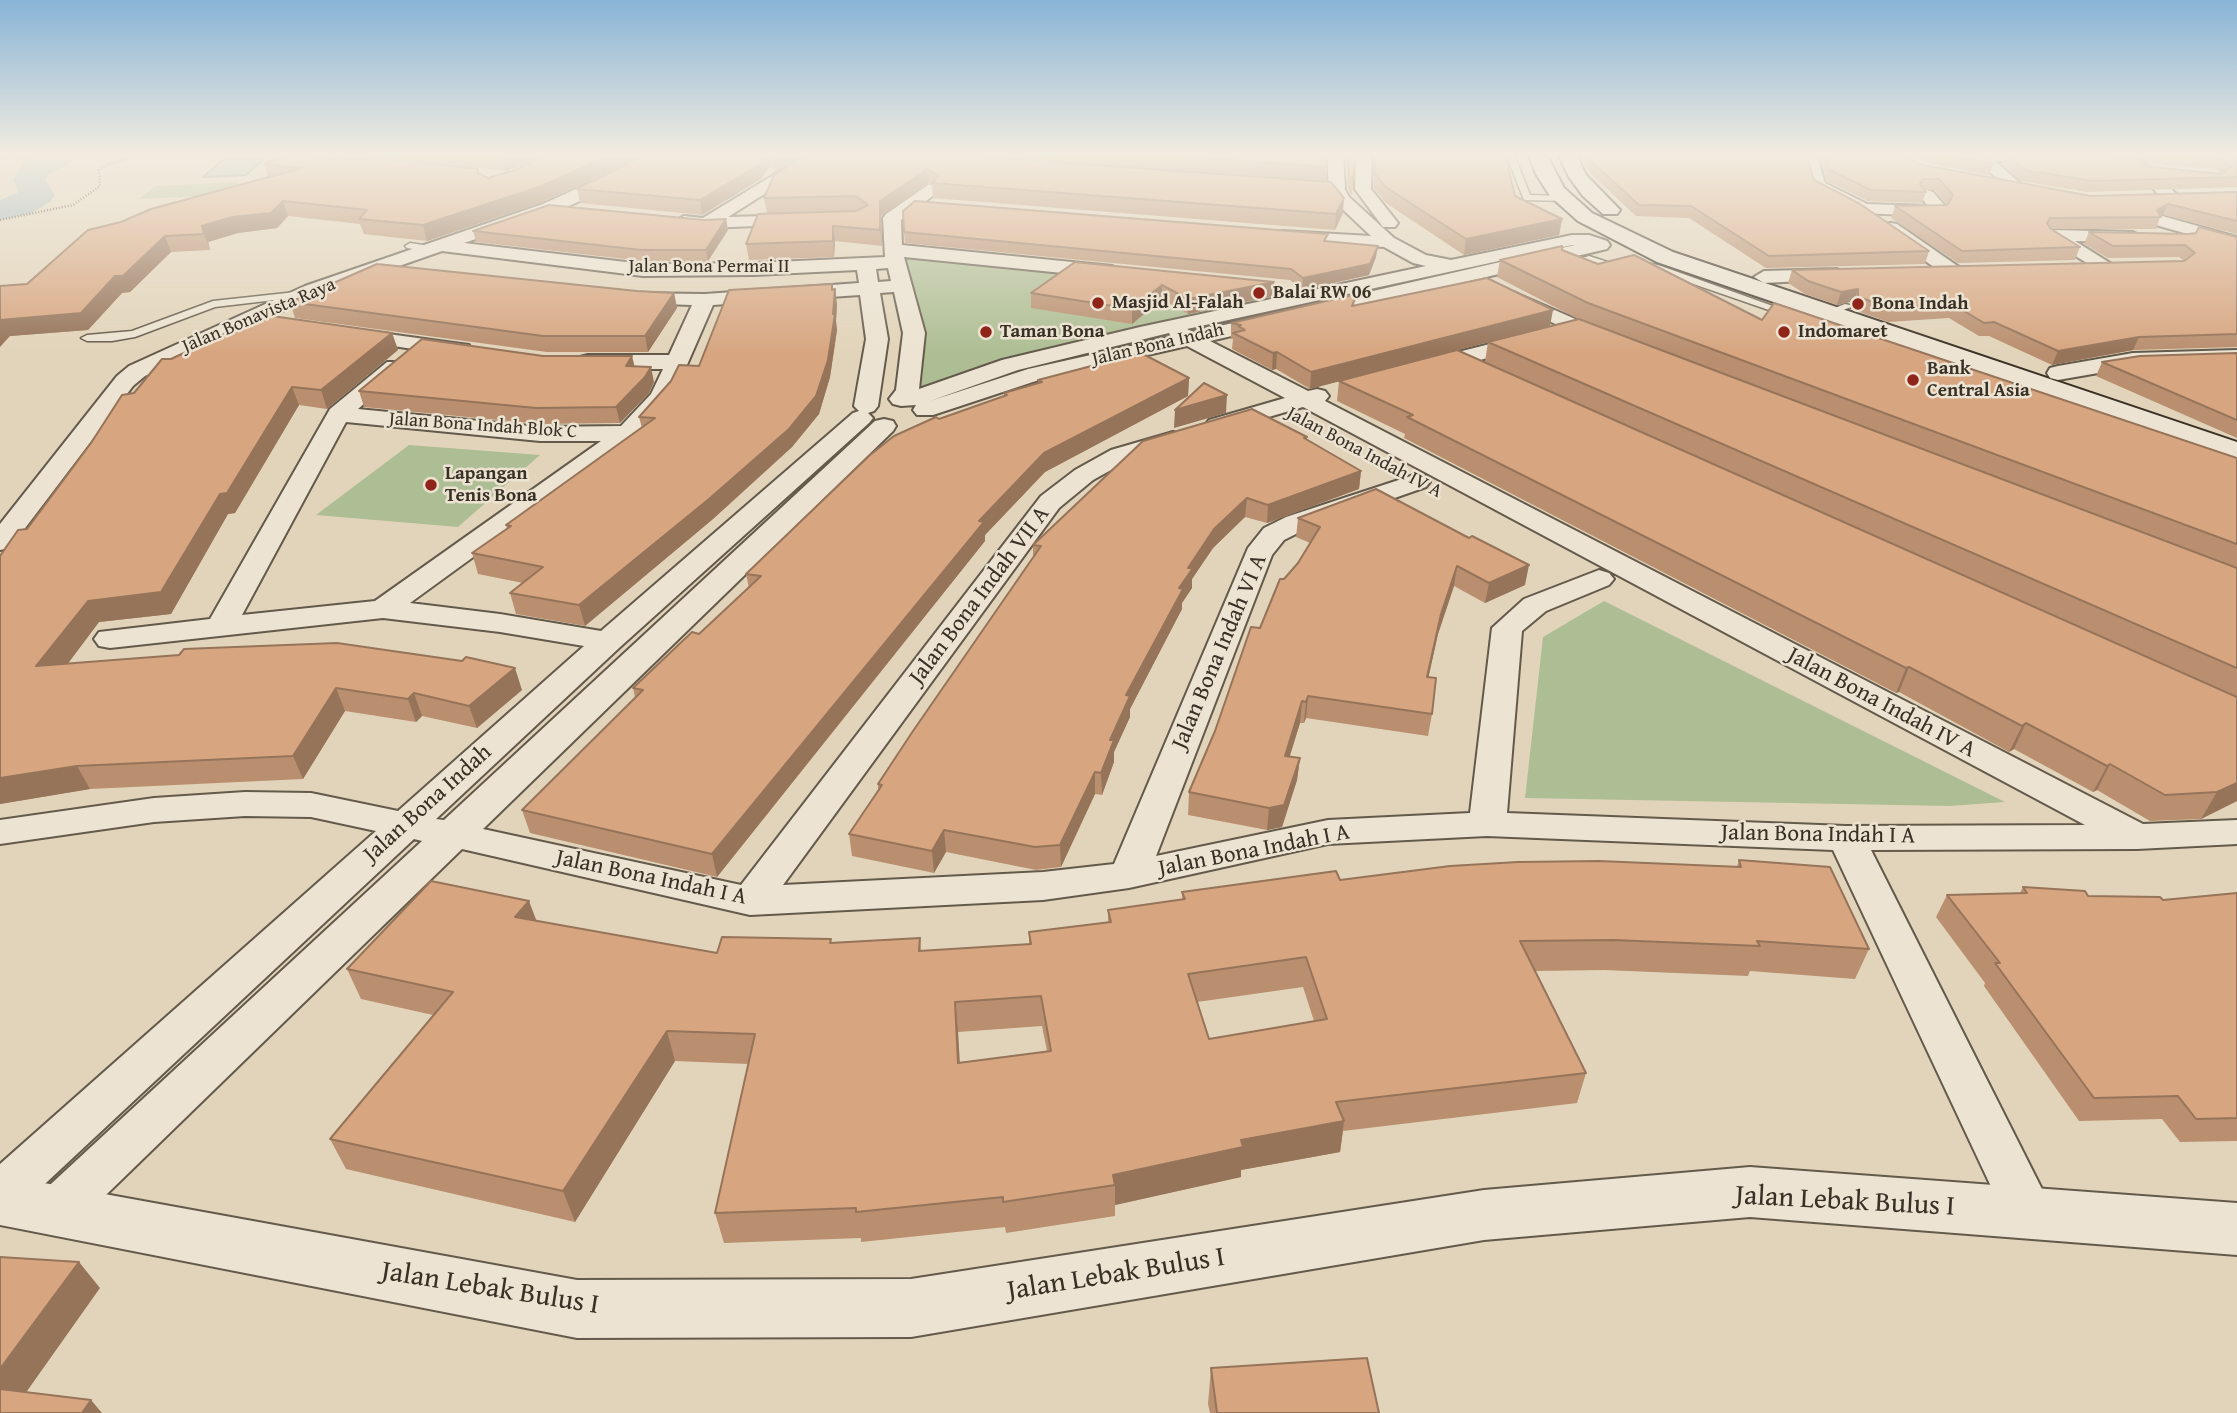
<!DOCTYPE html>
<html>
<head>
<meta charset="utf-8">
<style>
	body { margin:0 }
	canvas { display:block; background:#e2d4ba }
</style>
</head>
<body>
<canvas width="2237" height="1413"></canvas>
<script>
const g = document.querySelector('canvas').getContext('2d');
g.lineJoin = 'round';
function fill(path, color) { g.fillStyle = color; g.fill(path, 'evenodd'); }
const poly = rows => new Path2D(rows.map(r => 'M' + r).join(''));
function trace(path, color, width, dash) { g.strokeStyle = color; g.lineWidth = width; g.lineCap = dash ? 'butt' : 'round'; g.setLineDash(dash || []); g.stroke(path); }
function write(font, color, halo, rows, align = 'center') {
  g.font = font + ' "Gentium Book Plus",serif'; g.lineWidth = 5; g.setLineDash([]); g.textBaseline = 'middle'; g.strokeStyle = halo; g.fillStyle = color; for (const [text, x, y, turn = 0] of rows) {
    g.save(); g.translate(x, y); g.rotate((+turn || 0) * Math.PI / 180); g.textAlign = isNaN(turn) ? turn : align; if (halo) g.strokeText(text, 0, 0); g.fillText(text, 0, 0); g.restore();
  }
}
const green = poly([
	[240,182,225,195,139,199,155,186],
	[902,253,1300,293,914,395],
	[409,445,540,455,458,527,316,515],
	[1604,601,2005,802,1949,806,1525,798,1543,637]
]);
const water = poly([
	[265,158,246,175,203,177,224,159,265,158]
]);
const stream = poly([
	[16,156,57,156]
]);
const river = poly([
	[38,154,77,154,72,161,48,175,45,180,55,195,50,202,32,213,0,220,0,200,19,192,13,180,24,162,38,154]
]);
const path = poly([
	[0,159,18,154],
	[0,220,73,205,100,186,99,170,106,165,144,154]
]);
const service = poly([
	[1506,154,1514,154,1530,195,1564,196,1567,197,1567,201,1524,200,1506,154],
	[410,243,430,246,435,249,430,252,407,248,405,246,410,243],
	[1589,256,1623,267,1624,269,1619,272,1588,262,1566,267,1561,264,1589,256],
	[1644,263,1658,265,1798,315,1789,317,1653,270,1640,268,1640,264,1644,263],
	[305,291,309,292,309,296,215,307,135,337,112,341,87,341,81,338,87,335,132,331,213,301,305,291],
	[1845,304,1854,306,1819,319,1814,316,1845,304]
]);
const minor = poly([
	[653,154,673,154,605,190,555,212,464,243,643,264,754,263,885,257,883,218,886,214,967,158,975,163,972,166,901,220,902,245,1112,266,1122,272,1112,278,904,257,925,333,919,389,1002,360,1140,327,1426,266,1413,263,1384,247,1277,240,1274,236,1277,232,1283,231,1371,236,1337,204,1329,190,1327,154,1343,154,1345,190,1349,197,1394,238,1426,255,1451,260,1572,235,1589,235,1607,241,1610,245,1607,249,1210,341,1308,391,1317,389,1325,391,1329,396,1325,401,2143,824,2237,820,2237,844,2137,849,1871,850,2054,1213,2047,1229,2029,1235,2011,1229,1833,850,1487,836,1328,844,1129,888,1043,900,750,915,462,849,75,1225,57,1232,39,1225,32,1210,39,1195,422,841,414,839,17,1210,0,1216,0,1164,376,831,311,817,245,816,154,822,0,844,0,820,154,798,245,792,311,793,398,811,584,646,500,632,383,618,110,648,99,646,94,639,99,632,210,619,330,409,387,362,403,362,406,367,358,409,540,427,621,426,651,394,663,369,588,369,580,367,577,362,580,357,588,355,669,355,692,305,632,303,625,301,622,297,625,293,705,294,859,283,857,270,754,275,643,276,442,251,319,294,145,376,133,386,10,548,0,550,0,524,117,376,129,366,305,286,543,204,653,154],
	[1572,245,1575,245,1193,332,1187,329,1572,245],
	[888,268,891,281,878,282,876,269,888,268],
	[894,292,903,333,896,390,889,399,893,404,901,406,916,405,913,410,917,415,933,415,1042,379,1187,346,1285,398,1209,420,1205,425,1209,430,1217,432,1303,407,2085,825,1846,826,1507,813,1522,631,1546,611,1609,585,1614,579,1609,573,1599,570,1524,599,1492,628,1470,813,1328,820,1156,856,1272,555,1284,540,1306,529,1426,487,1430,482,1426,477,1417,474,1286,517,1264,528,1248,548,1114,864,1043,872,783,885,1059,508,1093,480,1129,460,1182,444,1185,439,1182,434,1173,432,1111,450,1075,470,1041,496,741,885,483,829,893,431,896,426,893,421,884,419,875,421,444,820,436,819,619,648,869,423,873,418,868,413,874,411,878,406,888,339,880,293,894,292],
	[860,295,866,339,854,406,859,411,853,413,601,631,500,614,410,603,637,438,673,397,713,305,860,295],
	[1169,333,1171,337,1028,369,930,401,1018,370,1169,333],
	[346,422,540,441,601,441,375,601,242,615,346,422],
	[808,154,827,154,728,217,801,215,807,216,810,220,807,224,706,228,684,226,675,221,684,216,703,218,808,154],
	[1356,154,1372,154,1371,189,1398,223,1395,227,1383,227,1355,189,1356,154],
	[1795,154,1817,156,1825,183,1867,204,1928,206,1919,195,1927,190,1933,192,1946,207,1941,215,1935,216,1858,213,1812,189,1805,161,1795,154],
	[2104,154,2124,154,2151,168,2178,196,2176,200,2164,200,2139,174,2104,154],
	[1977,155,2052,154,2058,158,2050,163,1995,161,2021,184,2013,189,2007,187,1977,161,1974,158,1977,155],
	[2116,203,2237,237,2237,248,2110,212,2108,208,2116,203],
	[1891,223,1897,224,1959,267,1961,271,1959,275,1945,275,1885,232,1882,228,1885,224,1891,223],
	[2054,230,2133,232,2142,237,2133,242,2075,241,2110,263,2112,267,2103,273,2048,239,2045,235,2048,231,2054,230],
	[1836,269,1843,271,1846,275,1843,279,1764,283,1754,277,1764,271,1836,269],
	[1511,291,1612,335,1616,339,1612,343,1598,343,1504,301,1501,297,1504,293,1511,291],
	[352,329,461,344,469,345,472,350,469,355,461,356,345,339,341,335,345,331,352,329],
	[1530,334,1538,335,1541,340,1538,345,1426,374,1418,372,1415,367,1418,362,1530,334],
	[2237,350,2237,364,2133,367,2058,380,2050,378,2047,373,2050,368,2058,366,2133,353,2237,350]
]);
const tertiary = poly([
	[1750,1167,2237,1203,2237,1255,1750,1217,1484,1240,911,1337,577,1338,0,1225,0,1175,577,1280,911,1279,1484,1190,1750,1167]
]);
const secondary = poly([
	[1528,154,1546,154,1564,188,1592,213,1673,252,2237,442,2237,461,1657,262,1578,221,1550,196,1536,174,1528,154],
	[1558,154,1576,154,1586,175,1620,210,1617,214,1603,214,1583,196,1569,177,1558,154]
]);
const wall = poly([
	[330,154,549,154,506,171,410,160,330,156],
	[549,154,804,154,776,170,769,167,761,179,702,215,580,203,577,189,641,157,542,202,427,241,364,234,360,224,288,216,277,228,238,233,208,242,210,250,171,252,130,292,122,293,88,330,10,336,27,284,121,222,268,177,264,164,304,157,478,169,479,173,488,178,515,170],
	[808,154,1343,213,1335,230,933,198,932,186,928,184,881,216,882,246,835,241,834,257,749,260,746,244,767,213,764,198],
	[959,154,1327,154,1327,167,1326,181],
	[1346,154,1355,154,1352,196,1348,189],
	[1375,154,1505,154,1515,196,1562,219,1559,235,1464,255,1386,203,1374,188],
	[1579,154,1806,154,1814,180,1929,251,1925,264,1766,268,1689,218,1636,216,1590,173],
	[1819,154,1906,154,1918,164,2091,196,2237,192,2237,234,2163,215,2160,217,2156,229,2052,229,2080,247,2075,260,1958,263,1891,218,1895,206,1947,205,1935,190,1925,190,1926,192,1922,203,1868,201,1827,181],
	[1914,154,1981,154,1993,164,1989,175,1927,163],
	[2006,154,2131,158,2128,155,2098,154,2237,154,2237,187,2087,192,2021,181,2002,164],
	[2145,163,2216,169,2221,173,2143,166,2143,165],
	[726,219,728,230,708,261,643,261,476,242,473,231],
	[904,232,1327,242,1376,257,1369,275,1302,290,1290,280,905,243],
	[2089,232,2237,237,2237,347,2133,350,2052,365,1989,336,1979,336,1949,318,1888,322,1854,310,1854,301,1837,305,1805,294,1788,283,1792,270,2184,261,2179,257,2108,258,2084,244],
	[1562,250,1598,264,1762,320,2237,458,2237,801,2201,819,2150,821,2097,790,2093,792,2014,749,2009,752,1899,692,1896,693,1404,438,1405,434,1337,401,1339,381,1310,389,1276,369,1272,370,1232,349,1233,339,1231,339,1231,323,1356,306,1550,326,1578,319,1497,277,1500,260],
	[1488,342,1485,362,1738,475,1457,350],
	[1075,262,1274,282,1273,296,1188,314,1162,299,1132,324,1031,308,1031,293],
	[835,289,837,305,836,321,837,330,830,377,819,414,792,447,713,519,585,626,516,614,510,593,523,583,478,574,472,553,507,529,506,525,642,428,639,417,699,366,833,290],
	[637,291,674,293,677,308,648,352,547,352,295,318,290,302],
	[392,333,398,350,327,409,299,405,235,513,228,514,171,614,99,622,67,664,522,690,477,728,422,716,416,722,345,711,303,779,90,789,0,804,0,556,27,529,134,393,171,359],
	[2237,353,2237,438,2096,376,2102,362],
	[543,356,635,366,654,382,649,393,620,423,540,424,364,407,359,391],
	[1189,378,1188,396,1045,472,985,535,985,541,717,877,530,833,522,810,635,697,633,688,699,634,749,588,746,574,939,419,1004,396,1004,393,1038,383,1038,380],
	[1307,437,1307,439,1361,471,1359,489,1267,523,1245,517,1213,548,1192,579,1192,588,1182,603,1182,609,1130,709,1130,717,1114,752,1114,762,1102,795,1095,794,1061,867,1036,870,946,852,934,873,852,856,849,834,878,790,878,784,1033,557,1033,545],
	[1298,518,1525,585,1485,603,1454,586,1438,634,1428,677,1432,714,1428,736,1306,718,1304,723,1300,723,1290,756,1300,758,1297,780,1282,827,1267,830,1188,815,1189,792,1260,628,1284,579,1298,563,1310,543,1296,537],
	[1739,860,1869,949,1855,979,1750,971,1748,976,1604,970,1535,971,1586,1073,1577,1103,1343,1131,1340,1152,1241,1170,1241,1177,1115,1205,1115,1216,1006,1233,1005,1227,861,1242,861,1238,724,1243,715,1213,748,1064,675,1061,575,1222,346,1169,330,1139,433,1015,361,999,347,969,536,921,717,953,831,939,831,943,920,938,921,951,1029,944,1029,932,1108,922,1108,910,1182,899,1182,892,1340,880,1737,867],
	[1303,987,1314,1021,1209,1039,1197,1002],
	[1042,1026,1047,1051,960,1063,958,1032],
	[2023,887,2088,896,2163,900,2237,893,2237,1141,2180,1142,2162,1119,2079,1121,1984,986,1985,983,1936,917,1947,895,2020,893],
	[1211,1368,1379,1413,1210,1413,1208,1404]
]);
const shadedWall = poly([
	[510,154,549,154,506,171,502,157],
	[613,154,647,154,542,202,427,241,423,225],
	[767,154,768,154,769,167,761,179,702,215,700,200],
	[778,154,804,154,776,170,774,156],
	[2148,154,2149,154,2145,163,2134,170,2139,160],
	[927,169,928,184,881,216,882,246,880,230,880,201],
	[1344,198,1343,213,1335,230,1336,214],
	[283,201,288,216,277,228,238,233,208,242,210,250,204,234,202,226],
	[2168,204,2163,215,2159,217,2157,210],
	[726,219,728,230,708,261,706,250],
	[1562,219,1559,235,1464,255,1466,239],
	[833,226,835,241,834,257,833,241],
	[165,236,171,252,130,292,122,293,88,330,10,336,0,347,0,320,115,276],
	[1378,246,1376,257,1369,275,1302,290,1303,278],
	[1274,282,1273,296,1188,314,1188,299],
	[832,284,834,301,835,289,837,305,836,321,837,330,830,377,819,414,792,447,713,519,585,626,579,605,832,290],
	[1162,285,1162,299,1132,324,1132,309],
	[1858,289,1854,301,1837,305,1841,292],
	[674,293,677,308,648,352,645,336],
	[1553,310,1550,326,1310,389,1311,372],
	[392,333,398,350,327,409,321,390],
	[2139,337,2133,350,2052,365,2058,351],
	[1277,352,1276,369,1272,370,1273,353],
	[632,356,636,372,626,366],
	[651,367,654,382,649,393,620,423,616,407],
	[1189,378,1188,396,1045,472,985,535,985,541,717,877,712,854,979,521,1044,453],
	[292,387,299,405,235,513,228,514,171,614,99,622,49,689,36,666,88,601,220,494],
	[1227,395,1226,413,1174,428,1175,410],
	[1361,471,1359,489,1267,523,1268,505],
	[1247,498,1245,517,1213,548,1192,579,1192,588,1182,603,1182,609,1130,709,1130,717,1114,752,1114,762,1102,795,1101,773,1110,740,1126,695,1179,588,1188,568,1214,529],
	[1529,565,1525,585,1485,603,1489,583],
	[1457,566,1454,586,1438,634,1424,698,1427,677,1441,614],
	[1909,667,1899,692,1896,693,1906,668],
	[515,668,522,690,477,728,469,706],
	[336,688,345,711,303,779,293,756],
	[414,693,422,716,416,722,408,699],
	[1308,696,1306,718,1304,723,1306,702],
	[1302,701,1300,723,1283,777,1285,756],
	[2026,723,2014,749,2009,752,2022,726],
	[1300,758,1297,780,1282,827,1267,830,1269,808],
	[2110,764,2097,790,2093,792,2107,766],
	[77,766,90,789,0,804,0,778],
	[1095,772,1095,794,1061,867,1060,845],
	[2237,783,2237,801,2201,819,2217,792],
	[944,830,946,852,934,873,932,851],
	[529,901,540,930,515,917],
	[955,1002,958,1032,961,1094,958,1063],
	[667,1031,675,1061,575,1222,563,1191],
	[1344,1121,1340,1152,1241,1170,1241,1177,1115,1205,1115,1185,1113,1175,1241,1140],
	[79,1262,100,1288,20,1401,0,1391,0,1369],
	[91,1400,102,1413,82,1413]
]);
const building = poly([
	[293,154,300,154,304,157,406,161,478,169,478,173,488,178,515,170,549,154,613,154,539,187,423,225,359,219,367,210,283,201,271,213,232,217,202,226,204,234,165,236,123,276,115,276,81,313,0,320,0,286,27,284,88,230,121,222,151,209,302,168,264,164,293,154],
	[473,154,510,154,502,157,473,154],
	[647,154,767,154,759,165,700,200,577,189,647,154],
	[808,154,942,154,1331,182,1344,198,1336,214,932,183,939,176,927,169,880,201,880,230,833,226,833,241,746,244,758,214,856,211,868,205,856,196,764,198,774,175,808,154],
	[1149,154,1327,154,1327,167,1149,154],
	[1348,154,1355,154,1353,181,1349,175,1348,154],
	[1376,154,1505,154,1515,196,1562,219,1466,239,1387,188,1375,174,1376,154],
	[1587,154,1806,154,1814,180,1860,204,1929,251,1769,256,1691,206,1639,205,1592,162,1587,154],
	[1825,154,1906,154,1918,164,2091,196,2237,192,2237,221,2168,204,2157,210,2161,217,2050,218,2047,223,2051,229,2080,247,1962,251,1895,206,1947,205,1953,195,1939,179,1922,179,1920,184,1926,192,1871,190,1830,170,1825,154],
	[1941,154,1981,154,1993,164,1941,154],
	[2007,154,2137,158,2141,154,2148,154,2139,160,2143,166,2221,174,2231,167,2221,159,2164,154,2237,154,2237,177,2092,181,2025,170,2007,154],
	[915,201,1328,234,1324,241,1378,246,1370,264,1303,278,1291,269,904,232,903,211,915,201],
	[549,205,704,220,726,219,706,250,641,250,473,231,549,205],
	[2199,227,2237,237,2237,334,2139,337,2058,351,1994,322,1984,323,1954,305,1892,308,1858,297,1858,289,1841,292,1808,281,1792,270,2184,261,2195,253,2185,245,2113,246,2089,232,2189,234,2196,233,2199,227],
	[1562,246,1562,250,1598,264,1634,255,1762,320,1774,303,2237,458,2237,544,1588,303,1500,260,1562,246],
	[1075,262,1274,282,1188,299,1162,285,1132,309,1031,293,1075,262],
	[377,264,637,291,674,293,645,336,543,336,290,302,377,264],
	[1487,278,1553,310,1311,372,1277,352,1273,353,1233,333,1245,330,1238,326,1241,325,1231,323,1357,294,1352,306,1487,278],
	[832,284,832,290,835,289,833,314,835,314,828,360,816,396,789,429,709,499,579,605,510,593,543,567,472,553,511,526,506,525,655,418,639,417,671,381,679,365,699,366,729,290,832,284],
	[265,315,392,333,321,390,292,387,227,493,220,494,161,592,88,601,36,666,179,655,184,649,337,643,462,661,466,657,515,668,469,706,414,693,408,699,336,688,293,756,77,766,0,778,0,556,18,530,27,529,91,443,122,395,134,393,162,359,171,359,265,315],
	[1579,319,2237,568,2237,668,1488,342,1579,319],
	[422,339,543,356,632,356,626,366,651,367,645,377,616,407,536,408,359,391,422,339],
	[1457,350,2237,697,2237,783,2217,792,2165,795,2110,764,2107,766,2026,723,2022,726,1909,667,1906,668,1407,417,1413,415,1339,381,1457,350],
	[1141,353,1189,378,1044,453,979,521,984,522,712,854,522,810,643,690,633,688,692,632,699,634,761,576,746,574,870,455,894,436,936,417,939,419,1007,395,1004,393,1042,382,1038,380,1141,353],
	[2237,353,2237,420,2102,362,2140,356,2237,353],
	[1204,383,1227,395,1175,410,1204,383],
	[1252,409,1307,437,1304,438,1361,471,1268,505,1247,498,1214,529,1188,568,1193,568,1179,588,1183,589,1126,695,1130,696,1110,740,1114,740,1101,773,1095,772,1060,845,1035,847,944,830,932,851,849,834,882,785,878,784,913,731,1041,546,1033,545,1143,441,1252,409],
	[1376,489,1469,538,1472,536,1529,565,1489,583,1457,566,1441,614,1427,677,1436,678,1432,714,1308,696,1306,702,1302,701,1285,756,1300,758,1284,805,1269,808,1189,792,1215,731,1251,627,1260,628,1280,579,1284,579,1298,563,1320,527,1298,518,1376,489],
	[1739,860,1830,867,1869,949,1757,941,1760,946,1613,940,1520,941,1586,1073,1336,1102,1344,1121,1241,1140,1243,1147,1113,1175,1115,1185,1003,1202,1003,1197,856,1212,856,1208,715,1213,755,1034,667,1031,563,1191,330,1139,453,992,347,969,431,881,529,901,515,917,717,953,722,937,831,939,830,943,920,938,919,951,1031,944,1029,932,1111,922,1108,910,1185,899,1182,892,1336,871,1340,880,1450,866,1518,862,1599,861,1741,867,1739,860],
	[1306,957,1327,1019,1209,1039,1188,974,1306,957],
	[1041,996,1051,1051,958,1063,955,1002,1041,996],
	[2023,887,2085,891,2088,896,2160,897,2163,900,2237,893,2237,1118,2196,1119,2178,1096,2094,1098,1995,963,2000,963,1947,895,2027,893,2023,887],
	[0,1257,79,1262,0,1369,0,1257],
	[1367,1358,1379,1413,1217,1413,1211,1368,1367,1358],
	[0,1389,91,1400,82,1413,0,1413,0,1389]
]);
const markers = [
	[1259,293,7,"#8f2418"],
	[1098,303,7,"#8f2418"],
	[1858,304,7,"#8f2418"],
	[986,332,7,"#8f2418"],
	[1784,332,7,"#8f2418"],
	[1913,380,7,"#8f2418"],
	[431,485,7,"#8f2418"]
];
const farStreetnames = [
	["Jalan Bona Permai II",709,267],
	["Jalan Bonavista Raya",259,316,-23],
	["Jalan Bona Indah",1158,345,-13],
	["Jalan Bona Indah Blok C",483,426,4],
	["Jalan Bona Indah IV A",1364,453,28]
];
const farPoinames = [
	["Balai RW 06",1273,293],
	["Masjid Al-Falah",1112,303],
	["Bona Indah",1872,304],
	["Taman Bona",1000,332],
	["Indomaret",1798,332],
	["Bank",1927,369],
	["Central Asia",1927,391],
	["Lapangan",445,474],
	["Tenis Bona",445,496]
];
const streetNames = [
	["Jalan Bona Indah VII A",980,596,-53],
	["Jalan Bona Indah VI A",1220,652,-67],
	["Jalan Bona Indah IV A",1881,703,28],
	["Jalan Bona Indah",428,804,-42],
	["Jalan Bona Indah I A",1818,835,1],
	["Jalan Bona Indah I A",1254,851,-11],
	["Jalan Bona Indah I A",651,878,12]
];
const nearStreetnames = [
	["Jalan Lebak Bulus I",1845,1202,3],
	["Jalan Lebak Bulus I",1116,1275,-9],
	["Jalan Lebak Bulus I",490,1289,9]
];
fill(green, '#aebe94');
fill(water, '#9cb5bc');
trace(water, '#758080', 2);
trace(stream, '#758080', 5);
fill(river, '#9cb5bc');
trace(service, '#645a4b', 3);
trace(minor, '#645a4b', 4);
trace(tertiary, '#645a4b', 4);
trace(secondary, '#3a3126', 4);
trace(path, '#3a3126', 2.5, [1, 2]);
fill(service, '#ece3d2');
fill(minor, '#ece3d2');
fill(tertiary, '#ece3d2');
fill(secondary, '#ece3d2');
fill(wall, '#b98f6f');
fill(shadedWall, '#96745a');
fill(building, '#d7a681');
trace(building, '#96745a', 2);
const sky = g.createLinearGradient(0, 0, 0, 352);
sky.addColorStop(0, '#89b4d6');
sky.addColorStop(0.44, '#f2ece0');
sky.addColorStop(1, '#f2ece000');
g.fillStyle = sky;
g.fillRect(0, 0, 2237, 352);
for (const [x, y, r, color] of markers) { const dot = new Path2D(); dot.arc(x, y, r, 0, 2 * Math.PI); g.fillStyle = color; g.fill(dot); trace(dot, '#ece3d2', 2.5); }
write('19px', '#3a3126', '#ece3d2', farStreetnames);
write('bold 19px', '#3a3126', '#ece3d2', farPoinames, 'left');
write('23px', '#3a3126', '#ece3d2', streetNames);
write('28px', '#3a3126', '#ece3d2', nearStreetnames);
</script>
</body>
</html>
